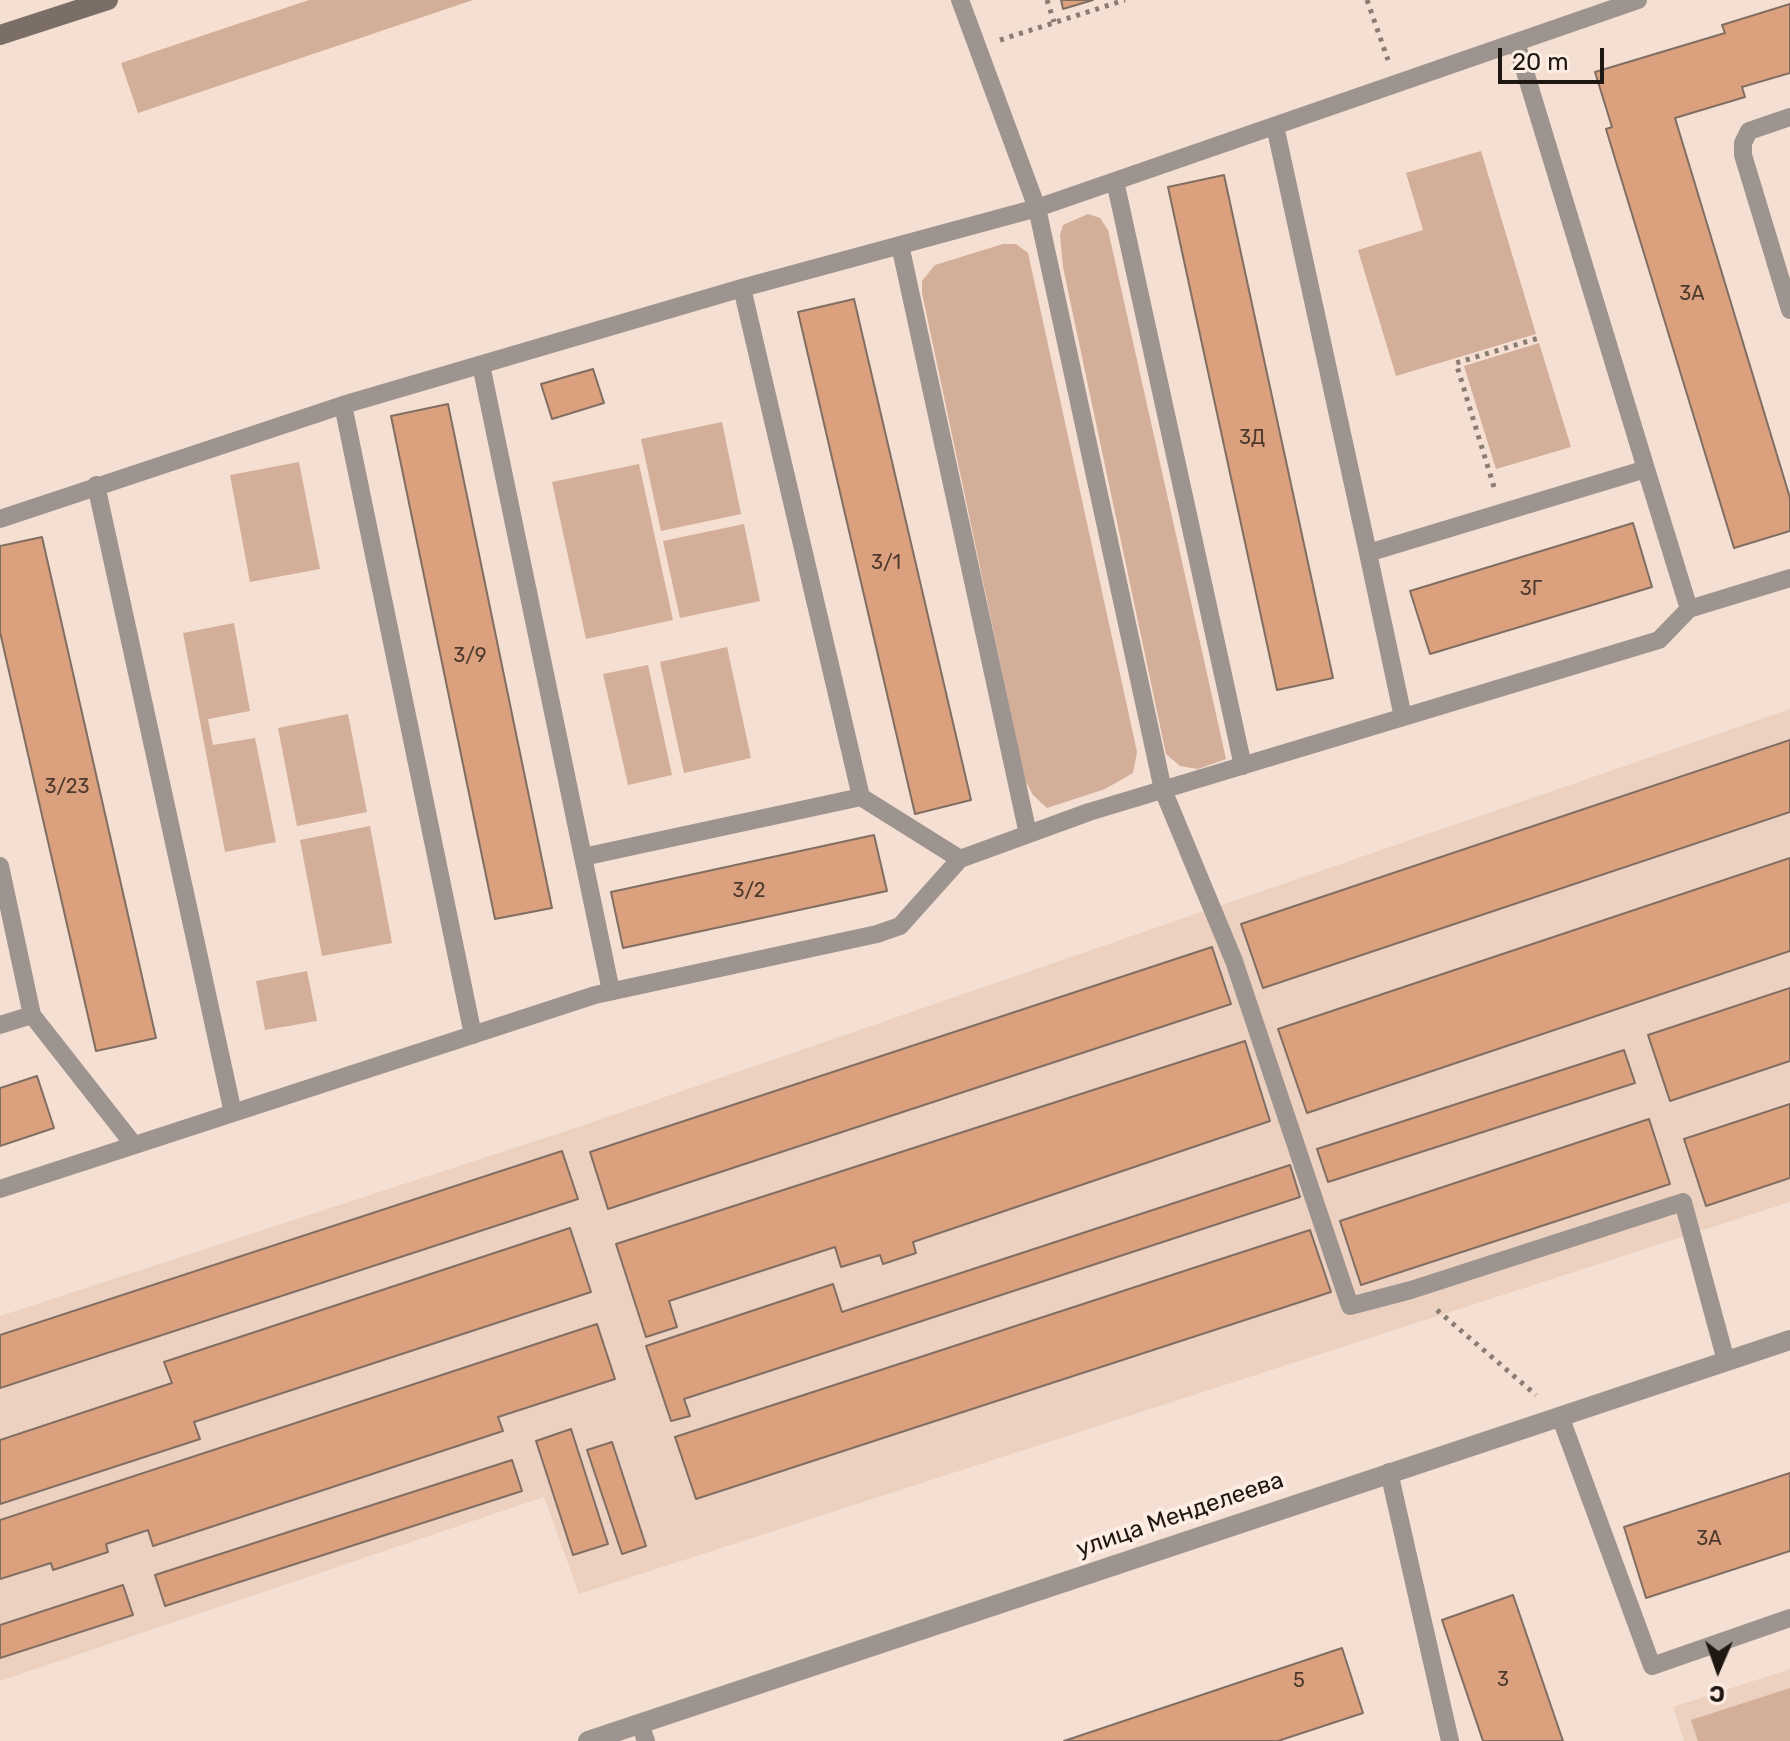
<!DOCTYPE html>
<html>
<head>
<meta charset="utf-8">
<style>
	body { margin:0 }
	#map { position:relative; width:1790px; height:1741px; overflow:hidden; background:#f4dfd2; font-family:Rubik,sans-serif }
	canvas { display:block }
	.north { position:absolute; left:1678px; top:1629px; width:80px; height:80px; -webkit-text-stroke:6px #feede3; paint-order:stroke; rotate:182deg; font-size:22px; font-weight:700; line-height:32px; text-align:center; color:#1e1712 }
	.north::after { content:''; display:block; margin:auto; width:28px; height:36px; background:#1e1712; clip-path:polygon(50% 0,100% 100%,50% 72%,0 100%) }
	.scale { position:absolute; left:1498px; top:48px; width:106px; height:36px; box-sizing:border-box; border:4px solid #1e1712; border-top:0; padding-left:10px; font-size:24px; line-height:28px; white-space:nowrap; color:#1e1712; -webkit-text-stroke:6px #feede3; paint-order:stroke }
</style>
</head>
<body>
<div id="map">
<canvas width="1790" height="1741"></canvas>
<div class="north">С</div>
<div class="scale">20 m</div>
</div>
<script>
const g = document.querySelector('canvas').getContext('2d');
g.lineJoin = 'round';
function fill(path, color) { g.fillStyle = color; g.fill(path, 'evenodd'); }
const poly = rows => new Path2D(rows.map(r => 'M' + r).join(''));
function trace(path, color, width, dash) { g.strokeStyle = color; g.lineWidth = width; g.lineCap = dash ? 'butt' : 'round'; g.setLineDash(dash || []); g.stroke(path); }
function write(font, color, halo, rows, align = 'center') {
  g.font = font + ' Rubik,sans-serif'; g.lineWidth = 8; g.setLineDash([]); g.textBaseline = 'middle'; g.strokeStyle = halo; g.fillStyle = color; for (const [text, x, y, turn = 0] of rows) {
    g.save(); g.translate(x, y); g.rotate((+turn || 0) * Math.PI / 180); g.textAlign = isNaN(turn) ? turn : align; if (halo) g.strokeText(text, 0, 0); g.fillText(text, 0, 0); g.restore();
  }
}
const built = poly([
	[1790,709,1790,1202,579,1594,544,1497,0,1681,0,1316,575,1128],
	[1790,1669,1790,1741,1684,1741,1673,1707]
]);
const green = poly([
	[309,0,473,0,138,113,121,63],
	[1481,151,1536,334,1396,376,1358,250,1423,230,1406,173],
	[1088,214,1100,218,1108,230,1226,759,1198,769,1180,766,1166,754,1063,267,1060,235,1063,225],
	[1003,244,1016,244,1028,253,1137,752,1133,773,1105,789,1047,808,1033,795,1025,780,922,293,922,281,935,265],
	[1539,343,1571,447,1496,469,1464,366],
	[722,422,741,514,661,531,641,439],
	[299,462,320,569,250,582,230,475],
	[639,464,673,620,586,639,552,482],
	[744,524,760,601,680,618,663,541],
	[234,623,250,711,208,719,213,745,255,738,276,842,225,852,183,633],
	[727,647,751,758,684,773,660,662],
	[648,665,672,775,628,785,603,674],
	[348,714,367,812,297,826,278,728],
	[370,826,392,943,322,956,300,840],
	[307,971,317,1021,265,1030,256,981],
	[1790,1688,1790,1741,1698,1741,1691,1720]
]);
const building = poly([
	[1061,0,1093,0,1063,9,1061,0],
	[1790,4,1790,73,1742,87,1745,97,1675,118,1790,498,1790,531,1734,548,1606,129,1612,127,1595,72,1725,33,1722,25,1790,4],
	[1224,175,1333,678,1277,690,1168,187,1224,175],
	[854,299,971,800,915,814,798,312,854,299],
	[593,369,604,403,552,419,541,384,593,369],
	[448,404,552,908,495,919,391,416,448,404],
	[1633,523,1652,587,1430,654,1410,591,1633,523],
	[42,537,156,1038,96,1051,0,632,0,546,42,537],
	[1790,740,1790,812,1263,988,1241,924,1790,740],
	[874,835,887,891,623,948,611,892,874,835],
	[1790,858,1790,951,1307,1113,1278,1029,1790,858],
	[1212,947,1231,1004,608,1209,590,1152,1212,947],
	[1790,988,1790,1061,1670,1101,1648,1035,1790,988],
	[1245,1041,1270,1121,913,1242,916,1253,883,1264,880,1255,841,1267,835,1247,669,1301,677,1327,646,1337,616,1244,1245,1041],
	[1624,1050,1635,1083,1328,1182,1317,1149,1624,1050],
	[37,1076,54,1128,0,1146,0,1088,37,1076],
	[1790,1104,1790,1178,1706,1206,1684,1139,1790,1104],
	[1649,1119,1670,1184,1361,1285,1340,1221,1649,1119],
	[562,1151,578,1199,0,1388,0,1335,562,1151],
	[1290,1165,1300,1197,684,1399,690,1416,671,1421,646,1346,833,1284,842,1312,1290,1165],
	[570,1228,591,1292,194,1422,200,1439,0,1504,0,1440,172,1383,164,1362,570,1228],
	[1310,1230,1331,1292,696,1499,675,1437,1310,1230],
	[597,1324,615,1379,498,1417,503,1431,153,1546,148,1530,106,1544,108,1552,53,1570,51,1563,0,1579,0,1520,597,1324],
	[571,1429,608,1544,573,1555,536,1441,571,1429],
	[612,1442,646,1546,622,1554,587,1450,612,1442],
	[512,1460,522,1491,165,1606,155,1575,512,1460],
	[1790,1473,1790,1551,1646,1598,1624,1527,1790,1473],
	[123,1585,133,1615,0,1658,0,1625,123,1585],
	[1513,1595,1563,1741,1483,1741,1442,1620,1513,1595],
	[1342,1648,1363,1713,1278,1741,1064,1741,1342,1648]
]);
const path = poly([
	[1047,0,1054,22],
	[1367,0,1388,60],
	[1000,40,1125,0],
	[1494,487,1456,363,1542,337],
	[1437,1310,1536,1395]
]);
const lane = poly([
	[960,0,1037,208,1163,790,1234,961,1350,1306,1411,1290,1683,1202,1726,1361],
	[1790,117,1749,131,1743,143,1743,155,1790,310],
	[1275,126,1368,553,1646,469,1516,42],
	[1115,181,1243,766],
	[900,245,1028,834],
	[481,365,583,857,861,797,742,288],
	[343,405,473,1035],
	[1646,469,1689,609],
	[96,485,233,1113],
	[0,519,343,405,742,288,1037,208,1638,0],
	[1368,553,1403,717],
	[861,797,960,859],
	[583,857,611,991],
	[0,866,32,1015,0,1025],
	[32,1015,134,1145],
	[0,1189,595,995,877,934,900,926,960,859,1089,812,1659,640,1689,609,1790,578],
	[1560,1416,1652,1666,1790,1618],
	[1389,1472,1450,1741],
	[640,1724,646,1741]
]);
const street = poly([
	[588,1741,1790,1340]
]);
const secondary = poly([
	[0,35,108,0]
]);
const numberNames = [
	["3А",1692,294],
	["3Д",1252,438],
	["3/1",886,563],
	["3Г",1531,589],
	["3/9",470,656],
	["3/23",67,787],
	["3/2",749,891],
	["3А",1709,1539],
	["3",1503,1680],
	["5",1299,1681]
];
const streetNames = [
	["улица Менделеева",1180,1515,-19]
];
fill(built, '#edd1c0');
fill(green, '#d3ae98');
fill(building, '#dba17e');
trace(building, '#816e63', 2);
trace(path, '#8a7c73', 5, [4, 6]);
trace(lane, '#9d948f', 18);
trace(street, '#9d948f', 20);
trace(secondary, '#7b6e67', 20);
write('20px', '#4d3a2d', null, numberNames);
write('24px', '#1e1712', '#feede3', streetNames);
</script>
</body>
</html>
